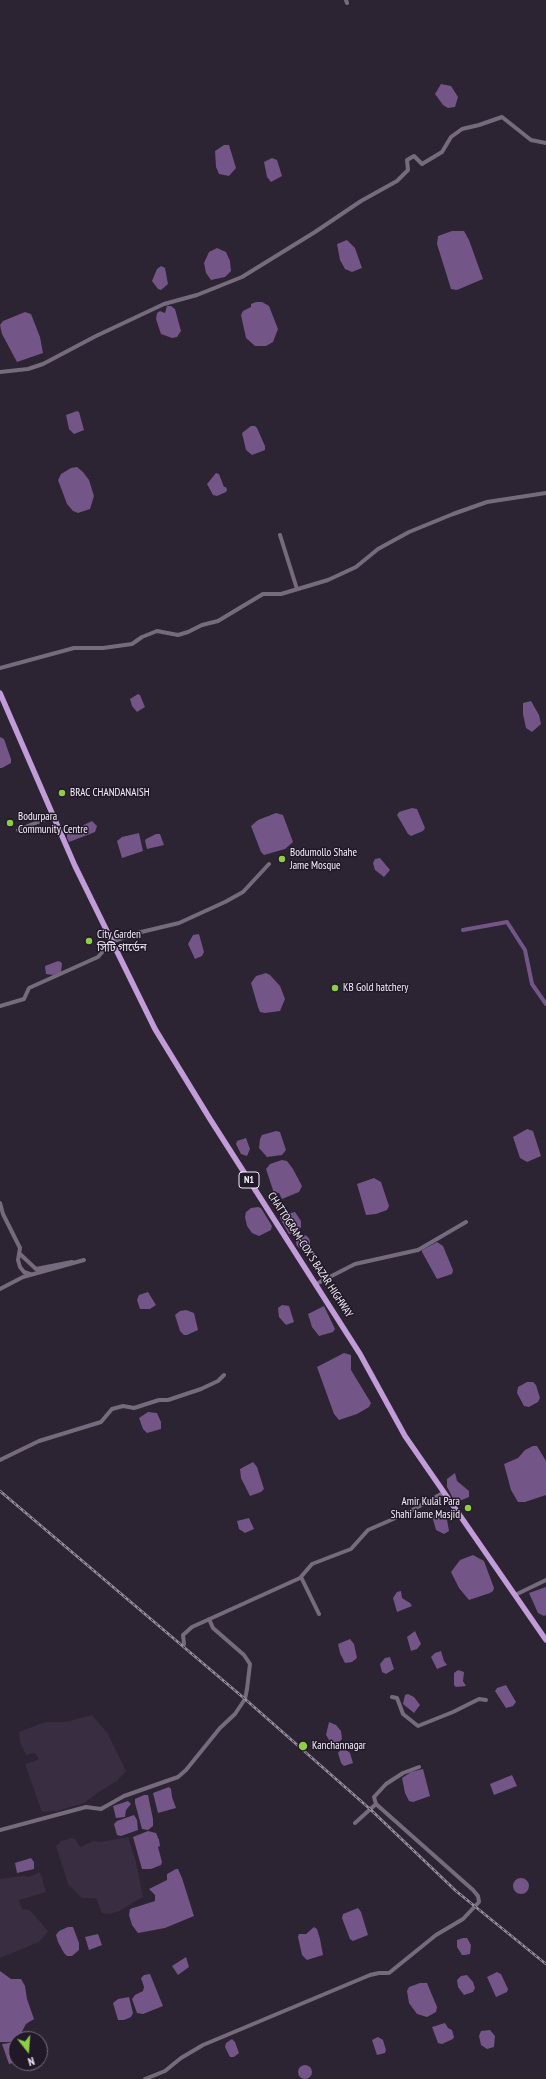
<!DOCTYPE html>
<html>
<head>
<meta charset="utf-8">
<style>
	body { margin:0 }
	#map { position:relative; width:546px; height:2079px; overflow:hidden; background:#2c2333; font-family:"PT Sans Narrow",sans-serif }
	canvas { display:block }
	.north { position:absolute; left:8px; top:2031px; width:40px; height:40px; box-sizing:border-box; background:#221928; border:1px solid #776f7d; border-radius:50%; rotate:163deg; font-size:11px; font-weight:700; line-height:16px; text-align:center; color:#f7f1fc }
	.north::after { content:''; display:block; margin:auto; width:14px; height:18px; background:#8dce44; clip-path:polygon(50% 0,100% 100%,50% 72%,0 100%) }
</style>
</head>
<body>
<div id="map">
<canvas width="546" height="2079"></canvas>
<div class="north">N</div>
</div>
<script>
const g = document.querySelector('canvas').getContext('2d');
g.lineJoin = 'round';
function fill(path, color) { g.fillStyle = color; g.fill(path, 'evenodd'); }
const poly = rows => new Path2D(rows.map(r => 'M' + r).join(''));
function trace(path, color, width, dash) { g.strokeStyle = color; g.lineWidth = width; g.lineCap = dash ? 'butt' : 'round'; g.setLineDash(dash || []); g.stroke(path); }
function write(font, color, halo, rows, align = 'center') {
  g.font = font + ' "PT Sans Narrow","Noto Sans Bengali",sans-serif'; g.lineWidth = 3; g.setLineDash([]); g.textBaseline = 'middle'; g.strokeStyle = halo; g.fillStyle = color; for (const [text, x, y, turn = 0] of rows) {
    g.save(); g.translate(x, y); g.rotate((+turn || 0) * Math.PI / 180); g.textAlign = isNaN(turn) ? turn : align; if (halo) g.strokeText(text, 0, 0); g.fillText(text, 0, 0); g.restore();
  }
}
const built = poly([
	[92,1715,108,1734,126,1771,118,1780,96,1794,84,1803,57,1811,42,1812,26,1767,26,1764,39,1759,35,1753,26,1755,20,1742,19,1732,45,1722,66,1722],
	[128,1837,136,1862,143,1897,119,1911,110,1914,102,1913,96,1898,82,1898,68,1884,56,1846,61,1841,71,1838,75,1839,80,1847,94,1841,101,1842],
	[40,1872,46,1892,19,1900,22,1909,30,1910,48,1931,39,1942,0,1958,0,1879,22,1876,29,1877]
]);
const water = poly([
	[441,84,451,86,458,97,455,107,448,108,443,105,435,94],
	[224,145,229,145,236,168,229,176,219,174,216,167,215,151],
	[272,158,277,160,282,176,271,182,267,177,264,162],
	[452,231,464,231,469,240,483,279,457,290,451,289,437,244,438,236],
	[347,240,355,248,362,268,352,272,345,269,340,260,337,244],
	[217,248,226,252,230,261,231,271,225,277,211,280,206,273,204,263,209,252],
	[161,266,165,268,168,284,161,290,158,289,152,281,157,269],
	[256,302,262,302,269,306,278,329,273,342,266,346,255,346,246,338,241,315,243,311,251,307,251,304],
	[167,306,171,306,175,309,181,331,177,337,172,338,161,334,156,319,157,313,160,311,165,313],
	[25,312,31,314,40,337,43,353,17,362,2,334,0,325,3,321],
	[77,411,79,412,84,430,74,434,69,429,66,415],
	[251,426,255,426,257,428,265,446,265,450,252,455,246,450,242,433],
	[77,467,83,472,89,480,94,496,90,509,78,513,73,511,67,504,58,480,61,474,71,468],
	[216,473,219,474,224,487,226,487,227,490,226,492,217,496,213,495,207,484],
	[138,694,140,695,145,707,137,712,132,706,130,699],
	[531,701,539,715,541,724,532,732,526,728,523,714,523,703],
	[0,737,4,739,11,759,11,763,2,768,0,768],
	[412,808,417,809,425,828,423,831,411,836,408,834,397,815,399,812],
	[276,813,283,815,293,842,285,849,264,855,261,852,251,826,258,820],
	[92,821,97,826,95,832,69,842,67,838,67,833],
	[139,833,143,851,122,858,117,841,122,837],
	[156,834,160,834,164,845,147,849,145,841,146,839],
	[380,858,390,870,384,877,375,870,373,863,375,859],
	[199,934,204,952,202,956,195,959,188,944,193,935],
	[58,961,61,962,62,964,61,972,53,975,46,974,45,966],
	[266,973,270,975,280,986,285,999,280,1011,265,1013,260,1012,258,1007,251,983,256,976],
	[527,1129,533,1131,541,1156,527,1162,520,1158,513,1137],
	[276,1131,280,1132,286,1150,282,1155,267,1157,259,1148,260,1139,262,1135],
	[246,1138,250,1149,247,1156,241,1154,236,1144,237,1141],
	[282,1160,287,1161,293,1169,302,1186,299,1192,282,1199,279,1193,274,1193,266,1169,270,1164],
	[374,1178,381,1182,389,1206,387,1210,376,1214,366,1215,357,1184],
	[258,1207,261,1208,272,1226,271,1230,259,1236,252,1233,247,1226,245,1217,246,1212,251,1208],
	[295,1212,301,1221,301,1227,298,1231,289,1234,280,1218,281,1215],
	'296 1242a7 7 0 1 1 14 0a7 7 0 1 1-14 0Z',
	[437,1242,443,1246,453,1270,452,1274,437,1279,422,1252,422,1250],
	[148,1292,156,1305,150,1309,140,1309,137,1300,139,1295],
	[282,1305,289,1306,294,1322,286,1325,279,1317,278,1308],
	[324,1306,335,1329,333,1332,319,1336,312,1327,308,1314],
	[186,1310,194,1313,198,1330,187,1335,184,1335,180,1331,175,1315,180,1311],
	[344,1353,351,1355,351,1370,371,1403,369,1407,357,1414,339,1420,334,1414,317,1367],
	[527,1382,533,1382,536,1385,540,1398,538,1402,529,1407,524,1406,517,1393,518,1387],
	[148,1412,157,1413,161,1422,161,1429,147,1433,143,1429,139,1418],
	[533,1446,537,1446,546,1461,546,1495,525,1502,518,1502,511,1490,504,1464,518,1458,525,1450],
	[253,1462,257,1467,264,1489,261,1492,250,1496,241,1478,240,1469],
	[455,1473,457,1481,469,1491,469,1497,462,1500,454,1500,447,1487,447,1479],
	[441,1512,447,1520,449,1531,444,1534,436,1530,432,1516],
	[249,1518,254,1529,245,1533,239,1529,237,1521],
	[473,1555,484,1561,494,1588,493,1591,490,1593,469,1600,459,1588,451,1572,460,1560],
	[546,1587,546,1615,544,1616,538,1613,529,1593],
	[401,1591,402,1598,410,1603,412,1606,397,1612,393,1598,397,1592],
	[415,1631,421,1644,417,1649,411,1651,407,1637],
	[350,1639,354,1644,357,1658,352,1662,345,1663,340,1653,338,1644],
	[441,1651,444,1661,447,1665,437,1669,431,1657,435,1653],
	[390,1657,394,1669,386,1674,382,1672,380,1664,385,1658],
	[458,1670,464,1672,463,1681,466,1686,456,1687,454,1685,454,1673],
	[506,1685,516,1702,513,1706,506,1708,495,1691,497,1688],
	[408,1694,414,1697,420,1705,414,1713,403,1704,405,1695],
	[329,1722,336,1725,341,1731,342,1739,336,1745,331,1743,326,1735],
	[343,1747,350,1753,353,1763,344,1766,341,1763,338,1753],
	[423,1769,430,1796,413,1802,409,1801,405,1793,402,1778,411,1772],
	[512,1775,517,1786,494,1795,490,1784],
	[169,1787,171,1789,172,1797,176,1808,158,1813,153,1793],
	[144,1795,148,1795,153,1819,153,1826,148,1830,142,1829,135,1803,135,1799],
	[128,1801,131,1804,126,1810,125,1817,116,1818,113,1806],
	[134,1815,137,1820,138,1830,121,1836,117,1835,114,1824,117,1821],
	[148,1831,156,1833,159,1840,160,1846,158,1847,162,1862,161,1865,151,1869,142,1869,133,1837],
	[31,1858,34,1862,34,1869,17,1873,15,1863],
	[176,1869,178,1869,182,1878,194,1916,165,1928,138,1933,132,1925,129,1915,130,1909,155,1901,155,1895,149,1889,167,1880,167,1874],
	'513 1886a8 8 0 1 1 16 0a8 8 0 1 1-16 0Z',
	[358,1908,361,1912,368,1935,353,1941,350,1939,342,1918,343,1914],
	[68,1927,73,1927,79,1943,79,1950,72,1956,67,1956,64,1953,58,1942,56,1935,59,1931],
	[314,1927,317,1929,320,1939,323,1955,307,1960,302,1955,298,1937,299,1934,306,1934],
	[98,1934,102,1945,89,1950,85,1937],
	[463,1938,467,1938,471,1945,470,1954,465,1955,462,1955,457,1947,457,1940],
	[186,1957,189,1967,178,1975,172,1966],
	[0,1971,11,1979,21,1979,25,1986,27,1999,34,2019,26,2024,18,2039,11,2042,0,2042],
	[497,1972,501,1974,508,1989,507,1992,496,1997,487,1977],
	[150,1974,163,2006,143,2014,137,2013,132,1999,135,1995,143,1991,144,1987,141,1978,144,1975],
	[467,1975,473,1982,475,1988,473,1992,464,1995,458,1987,457,1980,461,1976],
	[420,1983,427,1983,437,2007,436,2012,427,2017,417,2014,409,2003,407,1991,409,1987],
	[129,1997,133,2013,131,2017,124,2020,118,2020,113,2003,118,1999],
	[445,2023,448,2028,452,2030,454,2037,453,2039,442,2044,438,2043,432,2027],
	[490,2030,495,2036,494,2047,487,2049,481,2045,479,2036,481,2031],
	[378,2037,383,2040,386,2050,385,2053,377,2055,372,2040],
	[232,2039,235,2042,239,2053,234,2057,230,2057,225,2047,226,2043],
	[16,2042,16,2062,9,2064,2,2044],
	'298 2072a7 7 0 1 1 14 0a7 7 0 1 1-14 0Z'
]);
const canal = poly([
	[463,930,507,922,525,950,532,984,546,1004]
]);
const minor = poly([
	[346,0,347,3],
	[0,372,28,369,43,364,96,336,164,304,197,295,242,277,315,232,361,201,397,181,408,170,407,160,414,156,422,164,442,152,451,137,462,129,479,125,502,117,531,140,546,143],
	[280,535,297,589],
	[0,668,74,648,103,648,132,644,142,637,157,631,178,635,188,632,202,625,218,621,263,594,281,594,328,580,356,567,378,549,409,532,453,514,487,502,546,493],
	[18,830,53,816],
	[0,1006,24,999,29,988,98,957,111,942,137,933,179,923,225,902,243,892,269,864],
	[0,1203,3,1214,20,1248,18,1260,20,1267,24,1272,30,1274],
	[20,1254,36,1269,72,1262],
	[316,1284,355,1264,418,1250,466,1222],
	[0,1289,23,1277,84,1260],
	[0,1460,39,1441,101,1422,112,1409,123,1406,134,1408,159,1400,168,1400,201,1389,218,1381,224,1375],
	[301,1577,319,1614],
	[515,1595,546,1580],
	[184,1644,183,1635,192,1627,300,1578,312,1564,351,1549,368,1530,407,1513,443,1493],
	[392,1697,397,1698,403,1714,418,1726,453,1712,479,1699,486,1700],
	[376,1804,374,1797,386,1784,403,1773,419,1767],
	[0,1830,86,1807,101,1809,124,1796,178,1777,186,1770,220,1728,235,1714,245,1699,247,1689,250,1664,244,1655,213,1628,209,1619],
	[145,2079,165,2071,181,2058,203,2045,370,1975,379,1973,389,1973,436,1935,463,1919,479,1902,478,1896,473,1890,376,1804,355,1823]
]);
const highway = poly([
	[0,693,75,866,155,1029,210,1119,360,1354,405,1436,546,1640]
]);
const rail = poly([
	[0,1491,245,1699,370,1809,456,1891,546,1964]
]);
const markers = [
	[62,793,4,"#8dce44"],
	[10,823,4,"#8dce44"],
	[282,859,4,"#8dce44"],
	[89,941,4,"#8dce44"],
	[335,988,4,"#8dce44"],
	[468,1508,4,"#8dce44"],
	[303,1746,5,"#8dce44"]
];
const shields = [
	[249,1180,20]
];
const shieldNames = [
	["N1",249,1180]
];
const poiNames = [
	["BRAC CHANDANAISH",70,793],
	["Bodurpara",18,817],
	["Community Centre",18,830],
	["Bodumollo Shahe",290,853],
	["Jame Mosque",290,866],
	["City Garden",97,935],
	["সিটি গার্ডেন",97,948],
	["KB Gold hatchery",343,988],
	["Amir Kulal Para",460,1502,"right"],
	["Shahi Jame Masjid",460,1515,"right"],
	["Kanchannagar",312,1746]
];
const streetNames = [
	["CHATTOGRAM-COX'S BAZAR HIGHWAY",310,1255,57]
];
fill(built, '#392d42');
fill(water, '#735587');
trace(canal, '#735587', 4);
trace(minor, '#756b7d', 4);
trace(highway, '#c19cd9', 5.5);
trace(rail, '#968e9c', 2.5);
trace(rail, '#221928', 1, [3]);
for (const [x, y, r, color] of markers) { const dot = new Path2D(); dot.arc(x, y, r, 0, 2 * Math.PI); g.fillStyle = color; g.fill(dot); trace(dot, '#221928', 1.5); }
for (const [x, y, w] of shields) { const box = new Path2D(); box.roundRect(x - w / 2, y - 8, w, 16, 3); g.fillStyle = '#221928'; g.fill(box); trace(box, '#f7f1fc', 1); }
write('bold 10px', '#f7f1fc', null, shieldNames);
write('11px', '#f7f1fc', '#221928', poiNames, 'left');
write('11px', '#f7f1fc', '#221928', streetNames);
</script>
</body>
</html>
